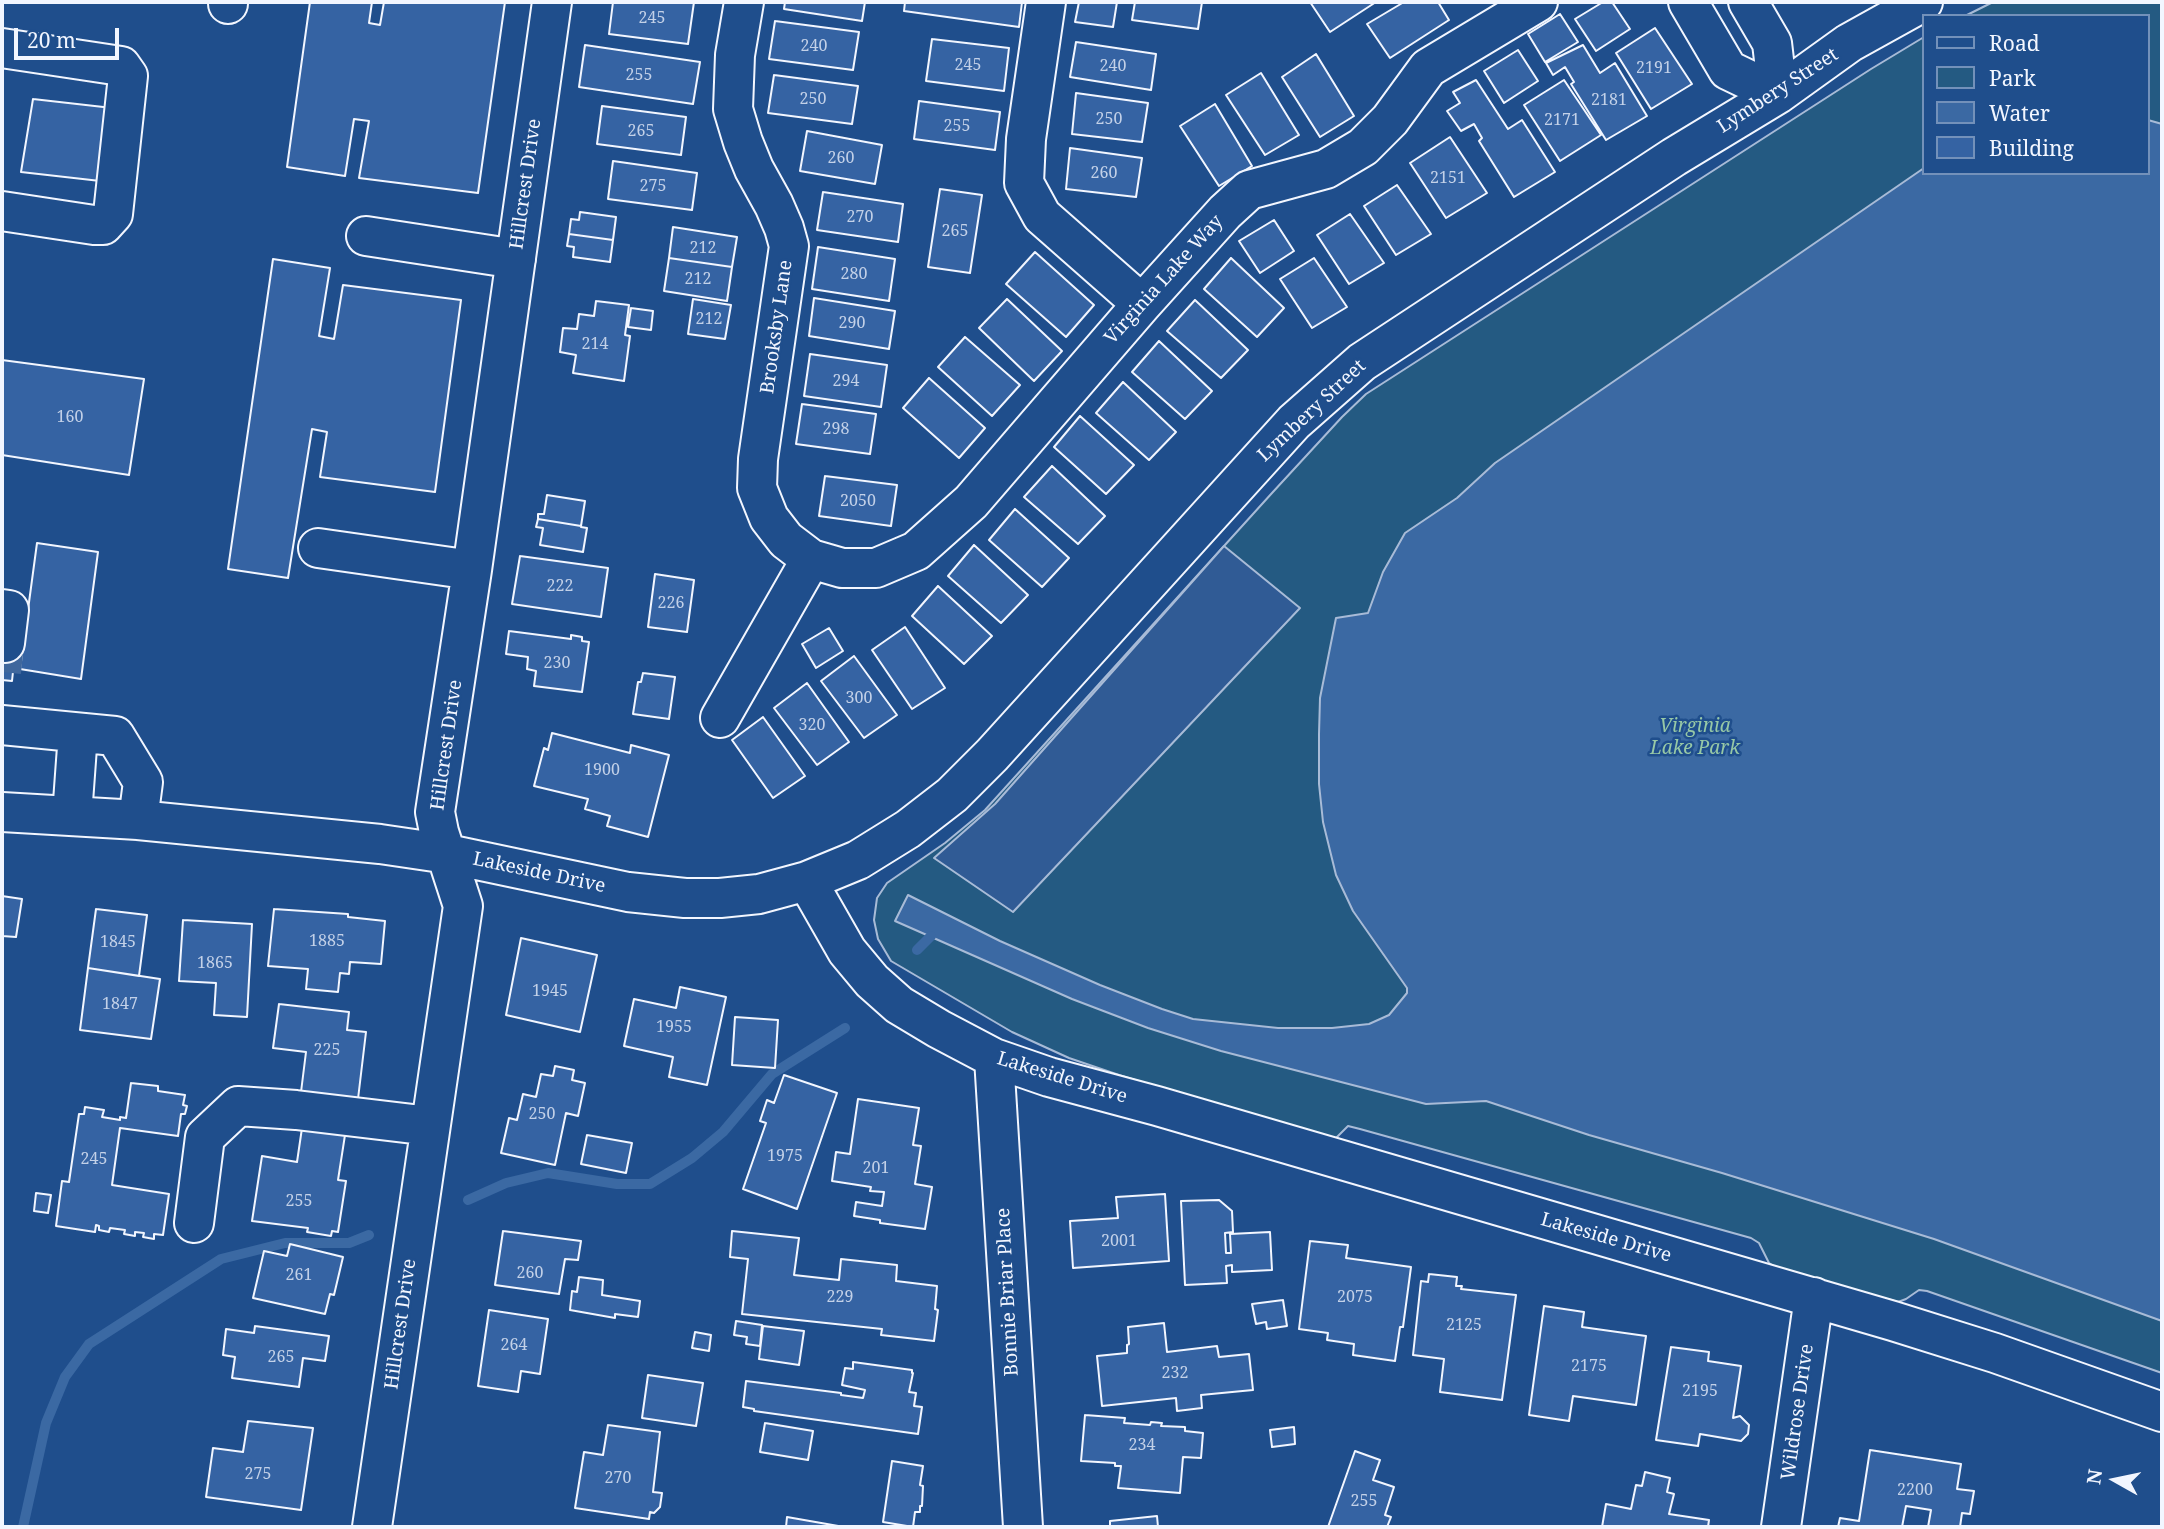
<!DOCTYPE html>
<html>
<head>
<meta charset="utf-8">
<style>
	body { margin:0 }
	#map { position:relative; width:2164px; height:1529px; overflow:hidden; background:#1f4e8c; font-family:"Noto Serif",serif }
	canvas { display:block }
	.frame { position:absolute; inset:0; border:4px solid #f2f6ff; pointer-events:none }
	.legend { position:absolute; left:1922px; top:14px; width:228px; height:161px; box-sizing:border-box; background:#1f4e8c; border:2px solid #7391ba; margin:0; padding:9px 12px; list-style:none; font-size:21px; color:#f2f6ff }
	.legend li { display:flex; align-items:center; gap:14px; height:35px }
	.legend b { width:35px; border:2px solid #7391ba }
	.north { position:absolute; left:2080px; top:1445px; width:70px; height:70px; -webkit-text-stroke:5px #1f4e8c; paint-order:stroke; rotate:279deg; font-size:19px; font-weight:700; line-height:28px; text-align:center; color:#f2f6ff }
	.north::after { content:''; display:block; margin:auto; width:24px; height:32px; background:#f2f6ff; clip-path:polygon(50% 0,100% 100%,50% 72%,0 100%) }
	.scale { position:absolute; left:14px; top:28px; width:105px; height:32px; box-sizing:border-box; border:4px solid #f2f6ff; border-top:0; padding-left:9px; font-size:21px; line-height:24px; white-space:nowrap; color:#f2f6ff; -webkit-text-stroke:5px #1f4e8c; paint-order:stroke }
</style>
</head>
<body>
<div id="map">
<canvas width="2164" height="1529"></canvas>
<div class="frame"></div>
<ul class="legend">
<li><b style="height:9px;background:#1f4e8c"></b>Road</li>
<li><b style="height:19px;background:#245a82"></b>Park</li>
<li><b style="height:19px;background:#3b69a3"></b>Water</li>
<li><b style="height:19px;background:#3563a3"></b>Building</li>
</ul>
<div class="north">N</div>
<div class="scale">20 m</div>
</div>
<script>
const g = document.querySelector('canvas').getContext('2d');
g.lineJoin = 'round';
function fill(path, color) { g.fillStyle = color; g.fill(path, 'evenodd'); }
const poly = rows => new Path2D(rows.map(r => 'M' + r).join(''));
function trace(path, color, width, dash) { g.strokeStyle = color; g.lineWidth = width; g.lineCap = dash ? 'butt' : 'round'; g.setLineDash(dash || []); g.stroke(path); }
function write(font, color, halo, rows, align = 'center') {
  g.font = font + ' "Noto Serif",serif'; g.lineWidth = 5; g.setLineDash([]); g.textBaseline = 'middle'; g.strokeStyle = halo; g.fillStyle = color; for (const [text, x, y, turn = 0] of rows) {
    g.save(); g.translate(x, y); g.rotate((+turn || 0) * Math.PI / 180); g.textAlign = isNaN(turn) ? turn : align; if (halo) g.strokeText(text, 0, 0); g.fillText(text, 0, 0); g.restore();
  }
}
const green = poly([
	[1993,2,2162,2,2162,1373,1927,1291,1919,1290,1906,1299,1898,1302,1778,1269,1769,1263,1759,1243,1751,1238,1360,1129,1348,1126,1335,1139,1262,1119,1119,1075,1069,1058,1012,1032,891,961,878,939,874,920,877,898,887,883,945,843,985,810,1272,493,1342,417,1366,394,1871,69,1924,37,1924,173,2148,173,2148,16,1965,16,1993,2]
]);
const parking = poly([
	[1224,546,1300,608,1013,912,934,858,995,804,1224,546]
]);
const water = poly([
	[2148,120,2162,124,2162,1321,1934,1239,1722,1173,1589,1135,1486,1101,1426,1104,1221,1051,1148,1028,1072,999,895,921,908,895,1000,941,1100,985,1162,1009,1193,1019,1278,1028,1332,1028,1369,1024,1389,1015,1407,993,1407,988,1353,911,1336,875,1323,822,1319,784,1319,734,1320,698,1336,618,1368,613,1383,572,1405,533,1457,498,1495,463,1924,168,1924,173,2148,173,2148,120]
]);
const stream = poly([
	[917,950,931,936],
	[468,1200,506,1183,548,1173,617,1184,650,1184,692,1158,723,1132,772,1074,845,1028],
	[23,1527,46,1423,65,1377,89,1344,221,1259,285,1243,349,1243,369,1235]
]);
const building = poly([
	[310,2,372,2,369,23,380,25,384,2,505,2,478,193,359,178,369,121,354,119,345,176,287,167,310,2],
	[613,2,694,2,688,44,609,34,613,2],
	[785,2,865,2,862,21,784,9,785,2],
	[905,2,1022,2,1019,27,904,11,905,2],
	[1079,2,1117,2,1113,27,1075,22,1079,2],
	[1135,2,1202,2,1198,29,1132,20,1135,2],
	[1310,2,1376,2,1330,32,1310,2],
	[1404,2,1438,2,1449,20,1390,58,1367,24,1404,2],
	[1603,2,1612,2,1630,29,1596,51,1575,19,1603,2],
	[1560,14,1578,42,1545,62,1528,34,1560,14],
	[775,21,859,32,853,70,769,59,775,21],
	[1655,28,1692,84,1651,109,1616,53,1655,28],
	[932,39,1009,48,1004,91,926,81,932,39],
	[1076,42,1156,54,1151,90,1070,77,1076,42],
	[585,45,700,62,693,104,579,87,585,45],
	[1583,45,1600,73,1615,63,1647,116,1606,140,1571,84,1574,82,1565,67,1553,75,1546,63,1583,45],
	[1518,50,1538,81,1504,103,1484,71,1518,50],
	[1316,54,1354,116,1320,137,1282,77,1316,54],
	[1261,73,1299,135,1265,155,1226,95,1261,73],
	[774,75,858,86,852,124,768,113,774,75],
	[1476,80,1508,129,1522,120,1555,172,1514,197,1479,141,1482,138,1474,124,1461,131,1447,111,1460,103,1453,92,1476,80],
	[1564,80,1601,135,1560,161,1524,105,1564,80],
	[1076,93,1148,103,1142,142,1072,134,1076,93],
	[33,99,121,109,109,182,21,172,33,99],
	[919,101,1000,112,995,150,914,139,919,101],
	[1215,104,1252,166,1219,186,1180,126,1215,104],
	[602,106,686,117,681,155,597,144,602,106],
	[807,131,882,145,875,184,800,171,807,131],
	[1450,137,1487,193,1446,218,1410,163,1450,137],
	[1070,148,1142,158,1136,197,1066,189,1070,148],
	[613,161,697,173,692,210,608,199,613,161],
	[1397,185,1431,234,1396,255,1364,206,1397,185],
	[940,189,982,195,970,273,928,267,940,189],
	[823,192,903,204,898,242,817,230,823,192],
	[580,212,616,217,613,240,569,234,571,219,579,220,580,212],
	[1350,214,1384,263,1349,284,1317,235,1350,214],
	[1274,220,1294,251,1260,273,1239,241,1274,220],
	[673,227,737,237,732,267,669,258,673,227],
	[569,234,613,240,610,262,573,257,574,247,567,246,569,234],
	[818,247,895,259,889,301,812,289,818,247],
	[1035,252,1094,305,1066,337,1006,284,1035,252],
	[669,258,732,267,727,301,664,291,669,258],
	[1231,258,1284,308,1257,337,1204,289,1231,258],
	[1314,258,1347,307,1312,328,1280,279,1314,258],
	[273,259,330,268,319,336,334,339,343,285,461,300,435,492,320,477,327,432,312,429,288,578,228,569,273,259],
	[814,298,895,311,889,349,809,336,814,298],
	[693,299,731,305,725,339,688,334,693,299],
	[1007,299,1062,351,1034,381,979,328,1007,299],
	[1195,300,1248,350,1221,378,1167,331,1195,300],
	[596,301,629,305,625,335,630,336,624,381,573,373,576,355,560,352,563,328,577,329,579,314,594,316,596,301],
	[631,308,653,311,651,330,628,327,631,308],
	[965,337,1020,385,992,416,938,367,965,337],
	[1159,341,1212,391,1185,419,1132,372,1159,341],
	[810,354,887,365,881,407,804,396,810,354],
	[2,360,144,379,129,475,2,455,2,360],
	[929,378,985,428,959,458,903,408,929,378],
	[1123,382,1176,432,1149,460,1096,413,1123,382],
	[802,404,876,414,870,454,796,444,802,404],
	[1080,416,1134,465,1106,494,1054,447,1080,416],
	[1052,466,1105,516,1078,544,1024,497,1052,466],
	[825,476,897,485,891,526,819,516,825,476],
	[547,495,585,501,581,526,538,519,538,514,544,514,547,495],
	[1015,509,1069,558,1042,587,989,540,1015,509],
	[538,519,581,526,581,527,587,528,583,552,540,545,543,528,536,527,538,519],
	[37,543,98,552,81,679,20,669,37,543],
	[974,545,1028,595,1001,623,948,576,974,545],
	[520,556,608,568,601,617,512,604,520,556],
	[655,574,694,580,687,632,648,627,655,574],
	[938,586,992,636,964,664,912,616,938,586],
	[905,627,945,688,912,709,872,650,905,627],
	[829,628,843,651,816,668,802,644,829,628],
	[509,631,571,639,571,635,582,637,582,641,589,642,582,692,534,686,536,671,527,669,528,657,506,654,509,631],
	[2,643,16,644,12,681,2,680,2,643],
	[854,656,897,715,864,738,821,681,854,656],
	[643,673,675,677,669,719,633,714,638,682,641,682,643,673],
	[807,683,849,742,817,765,774,708,807,683],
	[763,717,805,776,773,798,732,740,763,717],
	[552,733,630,753,631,745,669,755,648,837,607,826,610,816,585,809,588,799,534,786,544,748,548,750,552,733],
	[2,896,22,899,16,937,2,936,2,896],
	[96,909,147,915,139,976,88,968,96,909],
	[274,909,348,914,348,917,385,921,381,964,350,962,349,974,340,973,338,992,306,989,308,969,268,966,274,909],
	[183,920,252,924,247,1017,214,1015,216,983,179,981,183,920],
	[521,938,597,955,580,1032,506,1015,521,938],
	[88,968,160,979,151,1039,80,1030,88,968],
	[680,987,726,997,707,1085,669,1077,673,1057,624,1046,634,999,676,1008,680,987],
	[279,1004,349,1012,347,1030,366,1032,358,1099,301,1092,306,1052,273,1048,279,1004],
	[735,1017,778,1020,775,1068,732,1065,735,1017],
	[555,1066,574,1070,572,1080,585,1083,578,1116,566,1113,555,1165,501,1153,509,1118,517,1120,523,1094,536,1097,541,1074,553,1076,555,1066],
	[784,1075,837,1093,797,1209,743,1189,766,1123,760,1121,767,1100,774,1103,784,1075],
	[131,1083,158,1086,158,1091,185,1095,183,1105,187,1106,185,1114,181,1114,178,1136,120,1128,112,1185,169,1194,163,1235,154,1234,154,1239,143,1237,144,1233,135,1232,135,1236,124,1234,125,1230,110,1228,109,1232,99,1230,99,1226,96,1225,95,1232,56,1226,62,1181,69,1182,79,1114,84,1114,85,1107,104,1110,102,1117,120,1120,120,1117,126,1118,131,1083],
	[858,1099,919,1108,913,1145,921,1146,915,1184,932,1187,925,1229,880,1223,880,1220,854,1216,856,1202,882,1206,884,1192,870,1191,871,1187,832,1181,836,1152,850,1154,858,1099],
	[302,1128,345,1135,338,1180,346,1181,338,1232,332,1231,331,1236,307,1232,308,1228,252,1221,262,1156,297,1162,302,1128],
	[587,1135,632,1143,626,1173,581,1164,587,1135],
	[36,1193,51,1195,48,1213,34,1211,36,1193],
	[1165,1194,1169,1261,1073,1268,1070,1221,1118,1218,1116,1197,1165,1194],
	[1219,1200,1232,1211,1233,1232,1225,1233,1226,1253,1231,1253,1230,1234,1270,1232,1272,1270,1232,1272,1232,1265,1226,1266,1227,1283,1185,1285,1181,1201,1219,1200],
	[503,1231,581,1241,578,1260,565,1259,559,1294,495,1285,503,1231],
	[732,1231,799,1238,794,1275,839,1280,841,1259,897,1265,896,1281,937,1286,935,1309,938,1310,934,1341,881,1335,882,1329,742,1314,748,1259,730,1257,732,1231],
	[1310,1241,1348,1245,1346,1258,1411,1267,1403,1327,1400,1327,1395,1361,1353,1355,1354,1344,1327,1340,1328,1333,1299,1329,1310,1241],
	[290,1244,343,1257,334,1295,330,1294,325,1314,253,1298,264,1251,287,1256,290,1244],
	[1429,1274,1457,1277,1456,1286,1462,1286,1461,1289,1516,1295,1502,1400,1440,1392,1444,1359,1413,1355,1421,1281,1428,1282,1429,1274],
	[579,1277,603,1280,602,1295,640,1301,638,1317,615,1314,615,1318,570,1310,572,1291,577,1292,579,1277],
	[1283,1300,1287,1326,1267,1329,1266,1322,1256,1324,1252,1304,1283,1300],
	[1544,1306,1584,1312,1582,1327,1646,1336,1636,1405,1573,1396,1569,1421,1529,1415,1544,1306],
	[489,1310,548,1319,540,1374,521,1371,518,1392,478,1386,489,1310],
	[736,1321,762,1325,760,1346,746,1344,747,1337,734,1335,736,1321],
	[1164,1323,1167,1352,1217,1346,1219,1357,1249,1354,1253,1390,1201,1395,1202,1408,1177,1411,1176,1398,1102,1406,1097,1356,1127,1353,1127,1345,1129,1344,1128,1327,1164,1323],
	[255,1326,329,1336,325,1361,303,1358,299,1387,232,1378,235,1357,223,1355,226,1329,254,1333,255,1326],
	[763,1326,804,1331,799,1365,759,1359,763,1326],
	[695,1332,711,1335,709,1351,692,1348,695,1332],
	[1671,1347,1709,1352,1708,1361,1741,1366,1733,1418,1740,1416,1749,1425,1748,1434,1741,1441,1700,1434,1698,1446,1656,1440,1671,1347],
	[853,1362,912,1370,912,1373,913,1373,909,1392,916,1393,914,1406,922,1407,918,1434,754,1411,754,1409,743,1407,746,1381,841,1393,841,1395,863,1398,865,1390,842,1385,845,1368,853,1369,853,1362],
	[648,1375,703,1383,696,1426,642,1418,648,1375],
	[1085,1415,1125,1418,1124,1423,1150,1425,1151,1422,1162,1423,1161,1426,1185,1427,1185,1431,1203,1433,1201,1458,1183,1457,1180,1493,1118,1488,1121,1466,1115,1466,1115,1463,1081,1461,1085,1415],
	[248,1421,313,1428,301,1510,206,1497,213,1448,243,1452,248,1421],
	[765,1423,813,1431,808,1460,760,1452,765,1423],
	[608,1425,660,1432,653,1492,662,1493,660,1507,654,1513,650,1512,649,1519,575,1508,584,1452,603,1455,608,1425],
	[1294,1427,1295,1444,1272,1447,1270,1430,1294,1427],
	[1870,1450,1961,1464,1957,1489,1974,1491,1970,1514,1962,1513,1960,1527,1928,1527,1931,1510,1906,1506,1902,1527,1838,1527,1840,1518,1859,1521,1870,1450],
	[1355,1451,1380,1460,1373,1480,1394,1487,1385,1515,1391,1517,1387,1527,1328,1527,1355,1451],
	[892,1461,923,1466,920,1485,923,1486,922,1506,920,1506,920,1512,915,1512,913,1527,883,1522,892,1461],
	[1645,1472,1670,1478,1667,1492,1674,1494,1669,1514,1709,1520,1708,1527,1602,1527,1606,1504,1631,1509,1636,1485,1642,1486,1645,1472],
	[1157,1516,1158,1527,1110,1527,1110,1521,1157,1516],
	[787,1517,844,1527,786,1527,787,1517]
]);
const minorTunnel = poly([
	[2,672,5,643]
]);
const minor = poly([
	[744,2,735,55,733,109,743,142,754,169,774,205,784,228,789,246,758,459,757,488,769,518,786,540,811,559,842,568,876,568,916,551,971,502,1142,304,1225,212,1249,190,1326,169,1363,147,1390,120,1428,68,1538,2],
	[1046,2,1026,139,1024,183,1042,216,1142,304],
	[1688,2,1728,70,1778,94],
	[1748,2,1772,43,1778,94],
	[228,4,228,2],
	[2,48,121,66,128,76,113,214,103,225,94,225,2,211],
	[366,236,516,259],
	[318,548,472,570],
	[2,609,9,610,5,643],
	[720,718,811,559],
	[2,725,115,736,143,782,138,820],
	[2,812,138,820,380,844,448,854,628,892,685,898,720,898,759,894,807,881,858,860,908,829,952,795,992,755,1294,422,1362,362,1674,157,1778,94,1849,43,1923,2],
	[72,816,78,733],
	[807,881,847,951,872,981,899,1005,939,1029,994,1058,1049,1077,1157,1106,1893,1321,1995,1353,2162,1412],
	[994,1058,1023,1527],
	[194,1223,205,1137,238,1106,296,1110,430,1126],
	[372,1527,463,906,439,832,435,812,472,570,552,2],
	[1781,1527,1814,1297]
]);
const numberNames = [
	["245",652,18],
	["240",814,46],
	["245",968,65],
	["240",1113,66],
	["2191",1654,68],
	["255",639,75],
	["250",813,99],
	["2181",1609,100],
	["250",1109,119],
	["2171",1562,120],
	["255",957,126],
	["265",641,131],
	["260",841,158],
	["260",1104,173],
	["2151",1448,178],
	["275",653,186],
	["270",860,217],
	["265",955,231],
	["212",703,248],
	["280",854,274],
	["212",698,279],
	["212",709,319],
	["290",852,323],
	["214",595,344],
	["294",846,381],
	["160",70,417],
	["298",836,429],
	["2050",858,501],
	["222",560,586],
	["226",671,603],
	["230",557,663],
	["300",859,698],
	["320",812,725],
	["1900",602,770],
	["1885",327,941],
	["1845",118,942],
	["1865",215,963],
	["1945",550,991],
	["1847",120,1004],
	["1955",674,1027],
	["225",327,1050],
	["250",542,1114],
	["1975",785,1156],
	["245",94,1159],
	["201",876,1168],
	["255",299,1201],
	["2001",1119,1241],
	["260",530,1273],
	["261",299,1275],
	["229",840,1297],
	["2075",1355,1297],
	["2125",1464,1325],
	["264",514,1345],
	["265",281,1357],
	["2175",1589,1366],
	["232",1175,1373],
	["2195",1700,1391],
	["234",1142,1445],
	["275",258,1474],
	["270",618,1478],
	["2200",1915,1490],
	["255",1364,1501]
];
const streetNames = [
	["Lymbery Street",1778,91,-33],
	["Hillcrest Drive",526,184,-82],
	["Virginia Lake Way",1164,280,-48],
	["Brooksby Lane",777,327,-82],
	["Lymbery Street",1312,411,-43],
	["Hillcrest Drive",447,745,-82],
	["Lakeside Drive",539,873,12],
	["Lakeside Drive",1062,1078,17],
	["Lakeside Drive",1606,1238,16],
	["Bonnie Briar Place",1008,1292,-93],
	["Hillcrest Drive",401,1324,-82],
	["Wildrose Drive",1798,1412,-82]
];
const parkNames = [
	["Virginia",1695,727],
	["Lake Park",1695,749]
];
fill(green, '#245a82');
trace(green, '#a8bbd7', 2);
fill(parking, '#305b95');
trace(parking, '#a8bbd7', 2);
fill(water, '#3b69a3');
trace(water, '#a8bbd7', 2);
trace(stream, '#3b69a3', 10);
fill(building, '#3563a3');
trace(building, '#f2f6ff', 2);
trace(minorTunnel, '#3f679d', 38, [38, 19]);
trace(minor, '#f2f6ff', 42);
trace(minor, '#1f4e8c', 38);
write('16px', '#c3d1e8', null, numberNames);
write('19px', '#f2f6ff', '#1f4e8c', streetNames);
write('italic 19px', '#97c8a6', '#1f4e8c', parkNames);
</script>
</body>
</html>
